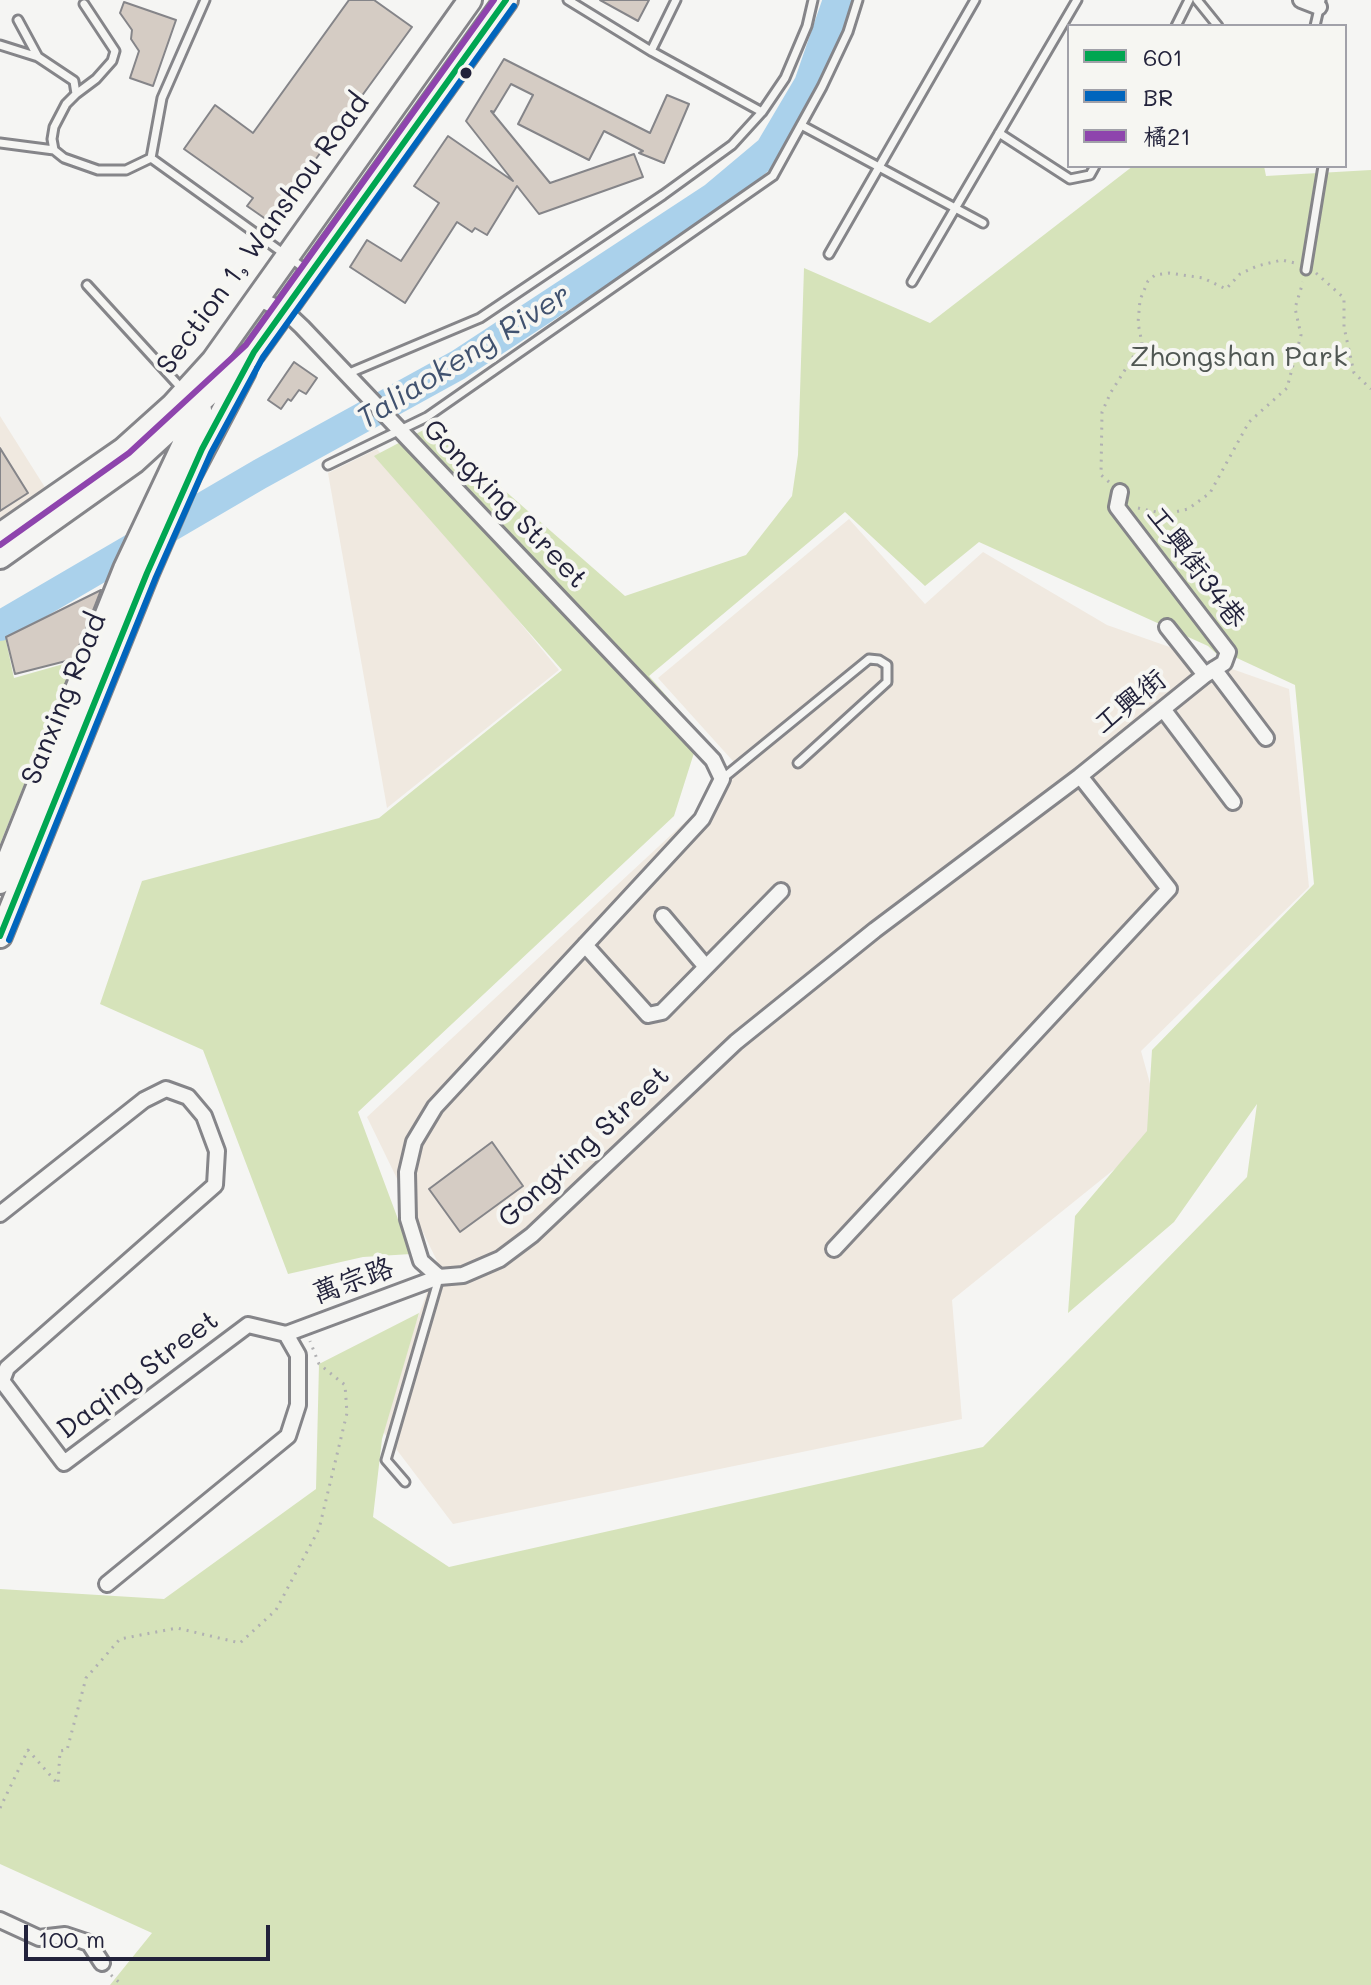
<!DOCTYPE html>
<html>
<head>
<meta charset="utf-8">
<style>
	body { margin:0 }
	#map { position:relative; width:1371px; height:1985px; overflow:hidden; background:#f5f5f3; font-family:Mali,"LXGW WenKai TC",sans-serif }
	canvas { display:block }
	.legend { position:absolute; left:1067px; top:24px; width:280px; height:144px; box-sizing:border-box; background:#f6f6f2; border:2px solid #a1a1a9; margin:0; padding:10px 14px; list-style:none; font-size:24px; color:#22223b }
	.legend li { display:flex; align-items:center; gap:16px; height:40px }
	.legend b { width:40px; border:2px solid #a1a1a9 }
	.scale { position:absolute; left:24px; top:1925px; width:246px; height:36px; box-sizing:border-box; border:4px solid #22223b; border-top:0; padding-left:10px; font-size:24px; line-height:28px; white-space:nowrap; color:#22223b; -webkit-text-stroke:6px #f6f6f2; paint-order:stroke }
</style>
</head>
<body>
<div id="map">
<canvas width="1371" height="1985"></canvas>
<ul class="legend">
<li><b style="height:10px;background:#00a651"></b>601</li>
<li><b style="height:10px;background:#0065bd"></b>BR</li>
<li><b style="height:10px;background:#8e44ad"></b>橘21</li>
</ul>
<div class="scale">100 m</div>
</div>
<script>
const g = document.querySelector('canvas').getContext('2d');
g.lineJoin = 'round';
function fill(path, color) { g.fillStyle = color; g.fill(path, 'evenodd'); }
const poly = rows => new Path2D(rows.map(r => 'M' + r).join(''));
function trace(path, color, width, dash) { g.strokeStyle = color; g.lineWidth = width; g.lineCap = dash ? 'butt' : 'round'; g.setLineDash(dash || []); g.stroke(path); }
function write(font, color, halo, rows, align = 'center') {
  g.font = font + ' Mali,"LXGW WenKai TC",sans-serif'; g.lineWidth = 8; g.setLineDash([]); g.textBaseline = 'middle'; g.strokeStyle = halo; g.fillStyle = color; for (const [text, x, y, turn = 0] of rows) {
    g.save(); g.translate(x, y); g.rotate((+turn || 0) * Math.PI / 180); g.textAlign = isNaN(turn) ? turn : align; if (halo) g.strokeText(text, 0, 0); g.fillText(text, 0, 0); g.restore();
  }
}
const built = poly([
	[0,416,46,489,0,521],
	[377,449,559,670,387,808,328,473],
	[849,519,925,604,983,552,1107,625,1289,689,1309,887,1141,1051,1163,1130,952,1300,962,1419,453,1524,378,1425,438,1263,367,1117,741,770,658,678]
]);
const green = poly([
	[1133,166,1264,166,1266,176,1371,170,1371,1985,110,1985,152,1933,0,1864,0,1589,164,1599,316,1489,319,1364,419,1313,382,1439,373,1517,449,1567,983,1447,1247,1177,1257,1104,1174,1222,1068,1313,1075,1216,1147,1131,1152,1050,1314,884,1295,685,1224,652,1220,657,1208,646,979,542,925,586,845,512,649,676,700,734,674,816,358,1112,411,1254,363,1257,288,1274,203,1050,100,1004,142,881,379,818,562,670,374,456,431,426,625,596,746,555,792,496,798,455,804,268,930,323],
	[5,636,14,678,74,661,0,844,0,639]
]);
const river = poly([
	[0,626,260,474,458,365,714,197,770,150,809,84,838,0]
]);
const building = poly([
	[349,0,374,0,412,27,270,222,247,206,253,198,184,149,215,105,253,133,349,0],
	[600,0,649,0,638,21,600,0],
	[124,2,176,20,153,86,130,78,139,51,131,39,132,30,120,13,124,2],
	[504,59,650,133,667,95,689,104,664,163,639,153,643,151,604,131,589,160,518,124,533,95,511,84,494,112,491,111,550,183,634,154,643,177,539,214,517,186,487,235,475,228,472,232,457,222,405,303,350,267,367,240,401,261,439,203,414,186,448,136,513,181,466,121,504,59],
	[294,362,317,378,306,394,299,390,291,401,288,399,281,409,268,400,294,362],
	[0,448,28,493,0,511,0,448],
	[101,590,74,659,15,674,6,637,101,590],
	[492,1142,523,1186,460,1232,429,1189,492,1142]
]);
const path = poly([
	[1316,273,1344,298,1344,327,1354,373,1371,389],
	[1109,482,1101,475,1102,412,1111,392,1142,343,1138,323,1140,300,1148,281,1155,275,1169,273,1203,278,1226,289,1240,274,1257,266,1282,260,1295,263],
	[1138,508,1166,514,1188,509,1210,493,1249,422,1287,388,1301,335,1295,308,1303,282],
	[0,1808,28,1750,58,1784,60,1751,67,1750,86,1678,120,1639,177,1628,240,1643,276,1610,319,1529,347,1413,345,1385,319,1364,310,1341],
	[111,1975,122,1985]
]);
const service = poly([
	[205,0,162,98,151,158,308,271],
	[568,0,651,51,762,112],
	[1197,0,1218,26],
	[18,20,38,57],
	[1176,26,1189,0],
	[1315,26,1321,0],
	[0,45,38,57,74,81,76,94,66,104,54,127,52,139,54,150,64,158,98,170,126,170,151,158],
	[651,51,676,0],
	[76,94,96,79,112,61,115,51,84,4],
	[801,125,983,223],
	[999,133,1070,179,1090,175,1095,166],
	[0,143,54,150],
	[829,254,975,0],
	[1306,270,1323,166],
	[912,282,1077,0],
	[87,285,183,390],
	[347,374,480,318,663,195,732,145,762,112,785,78,807,26,813,0],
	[328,465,427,417,773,176,822,87,848,32,858,0],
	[722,779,869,659,879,660,887,665,887,682,798,763],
	[405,1482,386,1460,439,1278]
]);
const minor = poly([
	[1301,0,1319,7],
	[259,299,285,311,302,327,713,760,722,779,702,819,435,1107,414,1142,407,1172,408,1219,421,1261,439,1277,463,1275,500,1259,532,1235,736,1042,875,930,1080,776,1169,889,834,1249],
	[1167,627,1205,675],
	[1214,669,1266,738],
	[1163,709,1233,802],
	[1080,776,1205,675,1224,663,1228,652,1117,507,1120,492],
	[663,916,706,967],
	[585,945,648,1015,662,1012,781,891],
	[0,1214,144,1100,166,1089,188,1097,204,1116,217,1151,215,1185,7,1368,2,1381,64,1463,248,1325,286,1334,298,1355,298,1405,288,1436,107,1584],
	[286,1334,439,1277],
	[0,1920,39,1938,65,1935,89,1943,102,1963]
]);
const primary = poly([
	[0,535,124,449,173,405,213,361,470,0],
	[0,557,135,461,254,352,506,0],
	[0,882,125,569,200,410],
	[0,936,147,573,190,474,244,371]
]);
const bus1 = poly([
	[0,936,147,573,202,449,254,352,506,0]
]);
const bus2 = poly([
	[9,940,156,577,211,453,263,357,514,6]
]);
const bus3 = poly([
	[0,545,129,453,246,345,494,0]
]);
const markers = [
	[466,73,7,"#22223b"]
];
const streetNames = [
	["Section 1, Wanshou Road",263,234,-54],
	["Gongxing Street",505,504,46],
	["工興街34巷",1196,567,53],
	["Sanxing Road",64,699,-68],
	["工興街",1130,702,-39],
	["Gongxing Street",584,1147,-43],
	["萬宗路",353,1281,-20],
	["Daqing Street",138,1375,-37]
];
const parkNames = [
	["Zhongshan Park",1239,357]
];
const waterNames = [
	["Taliaokeng River",464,357,-32]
];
fill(built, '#f0e9e0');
fill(green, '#d6e3ba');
trace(river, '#aad1eb', 30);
fill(building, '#d5ccc4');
trace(building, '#858589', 2);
trace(service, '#858589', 13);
trace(minor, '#858589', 20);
trace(primary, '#858589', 28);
trace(path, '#b0b0b2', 3, [2, 6]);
trace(service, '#f5f5f3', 7);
trace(minor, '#f5f5f3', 14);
trace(primary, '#f5f5f3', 22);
trace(bus1, '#00a651', 6);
trace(bus2, '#0065bd', 6);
trace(bus3, '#8e44ad', 6);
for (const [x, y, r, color] of markers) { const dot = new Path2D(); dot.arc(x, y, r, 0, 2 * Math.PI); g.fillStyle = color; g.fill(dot); trace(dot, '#f6f6f2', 3); }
write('28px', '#22223b', '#f6f6f2', streetNames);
write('28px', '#505753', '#f6f6f2', parkNames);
write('italic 30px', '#41526f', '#f6f6f2', waterNames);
</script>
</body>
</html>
